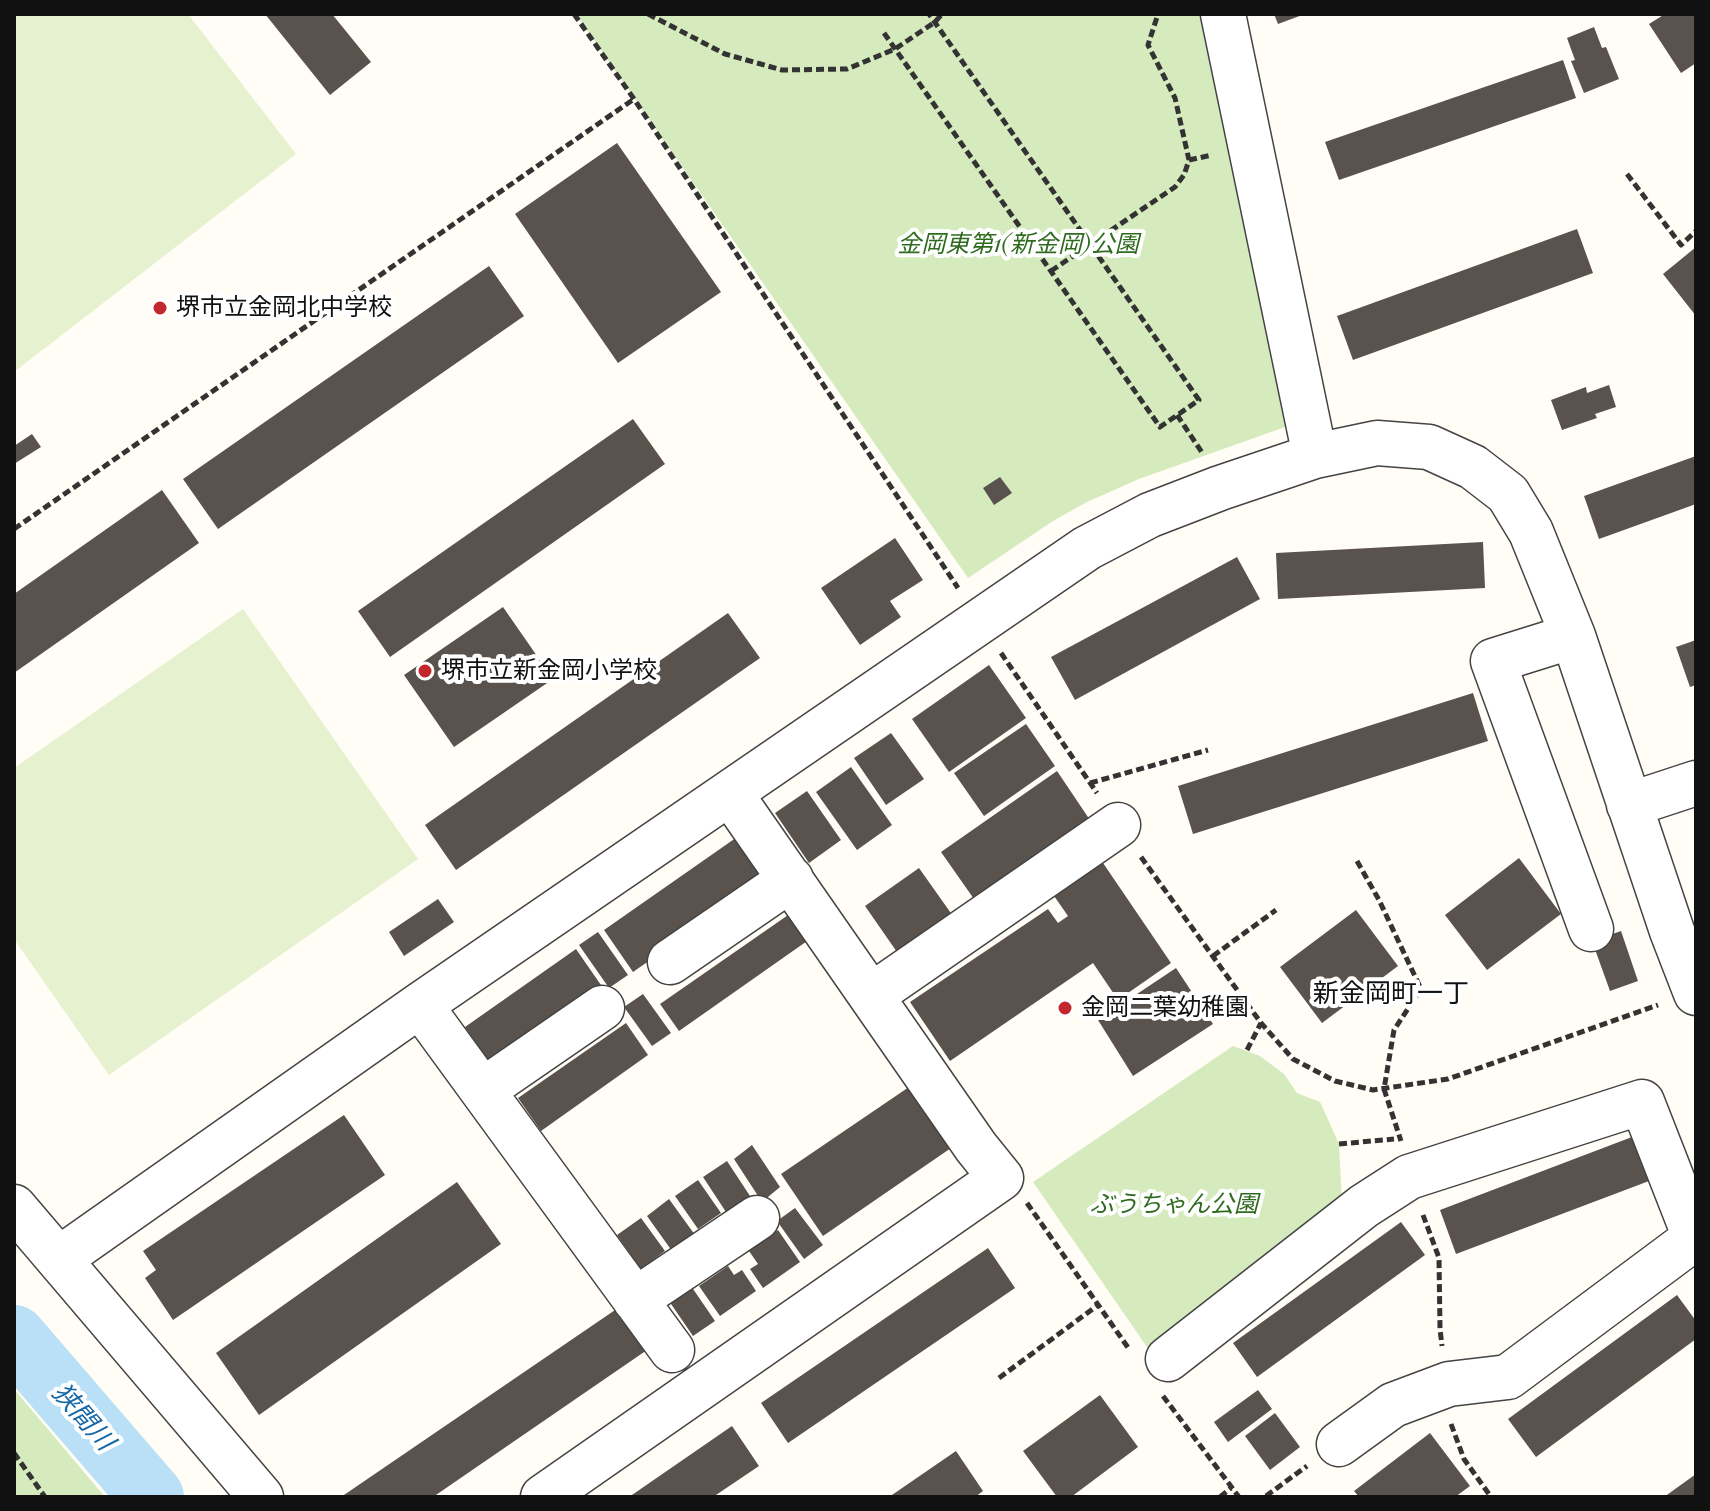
<!DOCTYPE html>
<html>
<head>
<meta charset="utf-8">
<style>
	body { margin:0 }
	#map { position:relative; width:1710px; height:1511px; overflow:hidden; background:#fffdf5; font-family:"Playfair Display",serif }
	canvas { display:block }
	.frame { position:absolute; inset:0; border:16px solid #111; pointer-events:none }
</style>
</head>
<body>
<div id="map">
<canvas width="1710" height="1511"></canvas>
<div class="frame"></div>
</div>
<script>
const g = document.querySelector('canvas').getContext('2d');
g.lineJoin = 'round';
function fill(path, color) { g.fillStyle = color; g.fill(path, 'evenodd'); }
const poly = rows => new Path2D(rows.map(r => 'M' + r).join(''));
function trace(path, color, width, dash) { g.strokeStyle = color; g.lineWidth = width; g.lineCap = dash ? 'butt' : 'round'; g.setLineDash(dash || []); g.stroke(path); }
function write(font, color, halo, rows, align = 'center') {
  g.font = font + ' "Playfair Display","Noto Sans JP",serif'; g.lineWidth = 8; g.setLineDash([]); g.textBaseline = 'middle'; g.strokeStyle = halo; g.fillStyle = color; for (const [text, x, y, turn = 0] of rows) {
    g.save(); g.translate(x, y); g.rotate((+turn || 0) * Math.PI / 180); g.textAlign = isNaN(turn) ? turn : align; if (halo) g.strokeText(text, 0, 0); g.fillText(text, 0, 0); g.restore();
  }
}
const green = poly([
	[576,14,1208,14,1285,427,1139,479,1087,502,1053,521,968,578],
	[1233,1046,1260,1056,1284,1074,1297,1093,1320,1102,1339,1144,1342,1203,1147,1347,1033,1182],
	[14,1389,105,1497,14,1497]
]);
const pitch = poly([
	[14,14,188,14,296,154,14,372],
	[243,609,418,859,109,1075,14,939,14,768]
]);
const river = poly([
	[14,1337,152,1497]
]);
const building = poly([
	[265,14,332,14,371,62,330,95],
	[1274,14,1305,14,1278,24],
	[1665,14,1696,14,1696,63,1681,73,1649,24],
	[1594,27,1602,48,1606,47,1619,79,1584,93,1571,61,1575,60,1567,38],
	[1563,60,1576,98,1339,180,1325,142],
	[617,143,721,292,618,363,515,214],
	[1577,229,1593,273,1353,360,1337,316],
	[1696,247,1696,316,1663,274],
	[489,266,524,316,218,529,183,479],
	[1609,385,1616,407,1595,414,1597,418,1562,430,1551,400,1586,387,1587,393],
	[633,419,665,464,390,657,358,611],
	[32,434,41,447,14,464,14,446],
	[1696,456,1696,504,1599,539,1584,496],
	[1000,477,1012,493,994,505,983,488],
	[162,490,199,543,14,673,14,594],
	[895,538,923,580,890,601,901,617,860,645,821,588],
	[1483,542,1485,588,1278,599,1276,553],
	[1237,557,1260,599,1075,700,1051,657],
	[503,607,553,679,454,747,404,675],
	[728,613,760,658,456,870,425,825],
	[1696,640,1696,685,1690,687,1676,647],
	[989,665,1026,718,949,772,912,719],
	[1473,693,1488,741,1193,834,1178,786],
	[1026,724,1055,766,984,816,954,773],
	[891,733,924,779,886,805,854,758],
	[851,767,892,825,857,850,816,792],
	[1057,771,1096,829,981,909,941,852],
	[807,791,841,840,809,863,775,813],
	[740,835,769,877,633,972,604,930],
	[1519,858,1561,914,1487,970,1445,915],
	[1101,860,1171,963,1118,1000,1093,963,950,1061,910,1002,1048,909,1058,923,1068,916,1052,893],
	[919,868,960,926,906,965,865,906],
	[438,899,454,922,404,956,389,932],
	[1356,910,1398,966,1322,1023,1280,967],
	[791,913,810,939,679,1031,660,1004],
	[1621,931,1638,981,1610,991,1592,941],
	[598,932,628,975,609,988,579,945],
	[576,949,603,988,491,1065,465,1027],
	[1176,968,1213,1024,1133,1076,1098,1020],
	[643,994,671,1033,652,1046,624,1007],
	[626,1023,648,1055,541,1131,518,1098],
	[909,1087,951,1148,823,1236,781,1174],
	[344,1115,385,1175,173,1320,145,1278,156,1270,143,1251],
	[1632,1137,1649,1181,1456,1254,1440,1210],
	[752,1145,780,1187,762,1202,734,1159],
	[727,1161,750,1196,726,1212,703,1177],
	[698,1180,721,1213,698,1229,675,1196],
	[457,1182,501,1244,259,1415,216,1353],
	[669,1199,695,1235,672,1251,647,1216],
	[795,1208,823,1245,804,1259,777,1221],
	[641,1218,665,1251,641,1269,617,1235],
	[1401,1222,1425,1255,1257,1377,1233,1343],
	[778,1230,800,1262,763,1288,750,1269,758,1264,749,1251],
	[988,1248,1015,1288,788,1443,761,1403],
	[728,1266,734,1275,742,1270,756,1291,720,1316,699,1286],
	[691,1286,715,1321,693,1336,669,1301],
	[1677,1295,1696,1321,1696,1339,1536,1457,1508,1419],
	[618,1308,647,1350,433,1497,341,1497],
	[1258,1390,1272,1409,1228,1442,1214,1422],
	[1100,1395,1138,1447,1071,1497,1057,1497,1023,1451],
	[1275,1413,1300,1447,1270,1470,1245,1436],
	[732,1426,759,1466,713,1497,629,1497],
	[1430,1433,1470,1486,1455,1497,1359,1497,1354,1491],
	[956,1451,983,1491,975,1497,889,1497],
	[1696,1474,1696,1497,1664,1497]
]);
const path = poly([
	[574,14,634,99,958,588],
	[648,14,725,54,782,70,847,69,895,49,935,22,942,14],
	[884,33,1160,427,1199,400,929,14],
	[1189,160,1212,155],
	[1627,174,1681,245,1696,231],
	[1051,271,1175,187,1184,175,1189,160,1175,98,1148,45,1158,14],
	[1177,415,1203,454],
	[14,529,634,99],
	[1001,653,1097,793],
	[1090,783,1208,750],
	[1141,857,1261,1023,1293,1059,1335,1081,1373,1090,1448,1079,1658,1005],
	[1357,861,1379,900,1421,989,1394,1030,1384,1089,1401,1141],
	[1213,956,1276,910],
	[1247,1050,1261,1023],
	[1339,1144,1394,1139],
	[1027,1203,1129,1349],
	[1423,1215,1439,1258,1440,1329,1442,1346],
	[999,1378,1098,1305],
	[1163,1396,1239,1497],
	[1451,1424,1464,1459,1491,1497],
	[14,1453,45,1497],
	[1266,1496,1307,1466],
	[1220,1497,1231,1488]
]);
const minor = poly([
	[1223,14,1315,456],
	[1573,636,1493,661,1591,929],
	[1629,805,1696,783],
	[670,962,791,879],
	[872,995,1118,825],
	[420,1005,672,1350],
	[483,1090,602,1008],
	[14,1207,261,1497],
	[59,1259,420,1005,1087,548,1150,515,1220,488,1315,456,1377,443,1429,447,1473,467,1508,494,1531,532,1573,636,1672,931,1696,993],
	[635,1300,757,1218],
	[1168,1359,1364,1206,1409,1177,1642,1102,1696,1240],
	[1339,1444,1393,1405,1449,1384,1508,1377,1696,1237],
	[543,1497,1001,1178,976,1147,730,793]
]);
const markers = [
	[160,308,8,"#c4262e"],
	[425,671,8,"#c4262e"],
	[1065,1008,8,"#c4262e"]
];
const parkNames = [
	["金岡東第1(新金岡)公園",1018,245],
	["ぶうちゃん公園",1174,1205]
];
const poiNames = [
	["堺市立金岡北中学校",176,308],
	["堺市立新金岡小学校",441,671],
	["金岡二葉幼稚園",1081,1008]
];
const neighbourhoodNames = [
	["新金岡町一丁",1391,994]
];
const waterNames = [
	["狭間川",83,1417,49]
];
fill(green, '#d5ebbd');
fill(pitch, '#e6f2cf');
trace(river, '#b9e0f7', 64);
fill(building, '#5a524d');
trace(minor, '#444', 47);
trace(path, '#333', 5, [8, 4]);
trace(minor, '#fff', 44);
for (const [x, y, r, color] of markers) { const dot = new Path2D(); dot.arc(x, y, r, 0, 2 * Math.PI); g.fillStyle = color; g.fill(dot); trace(dot, '#fff', 3); }
write('italic 24px', '#2f6b1f', '#fff', parkNames);
write('24px', '#111', '#fff', poiNames, 'left');
write('26px', '#111', '#fff', neighbourhoodNames);
write('italic 26px', '#1768a6', '#fff', waterNames);
</script>
</body>
</html>
